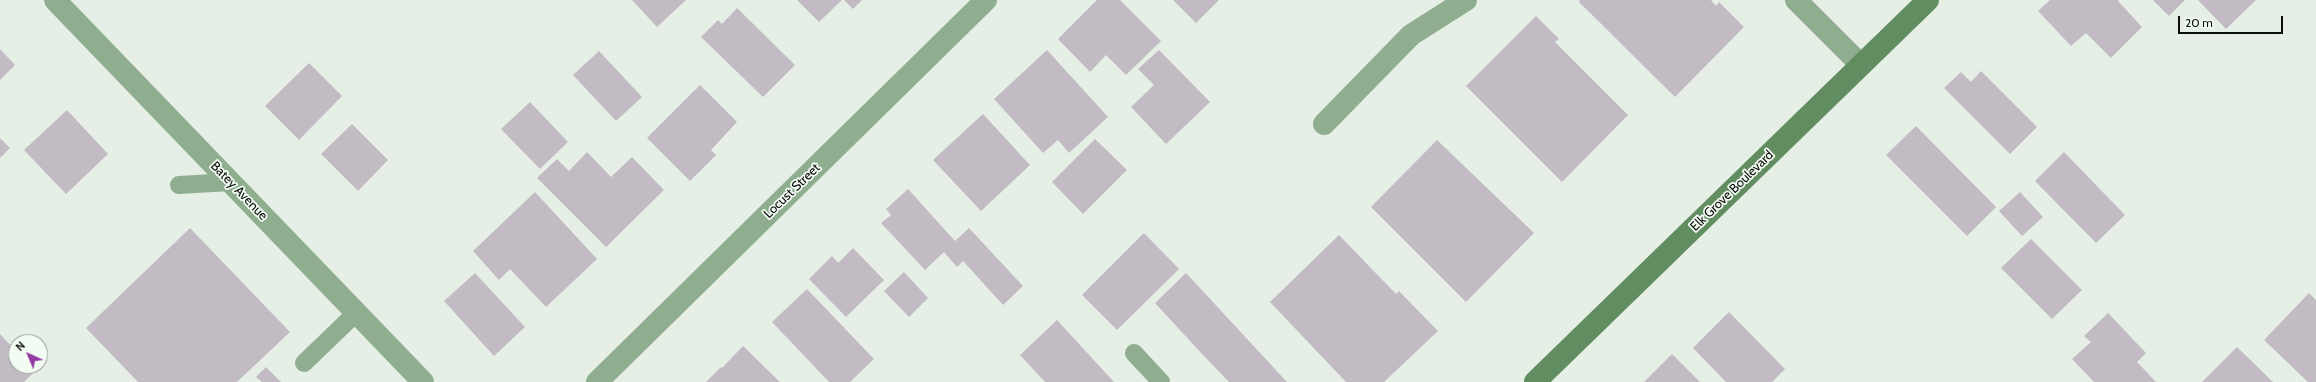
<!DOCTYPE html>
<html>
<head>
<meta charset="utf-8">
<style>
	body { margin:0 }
	#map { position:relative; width:2316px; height:382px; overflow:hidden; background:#e6efe6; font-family:Cabin,sans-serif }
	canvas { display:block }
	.north { position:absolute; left:8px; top:334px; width:40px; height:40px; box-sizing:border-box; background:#f3fcf3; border:1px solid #979d97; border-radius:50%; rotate:316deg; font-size:11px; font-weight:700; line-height:16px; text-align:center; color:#0c0e0c }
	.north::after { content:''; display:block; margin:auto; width:14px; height:18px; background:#9139a5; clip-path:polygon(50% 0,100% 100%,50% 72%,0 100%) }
	.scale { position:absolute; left:2178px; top:16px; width:105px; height:18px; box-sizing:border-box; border:2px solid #0c0e0c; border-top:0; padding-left:5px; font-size:12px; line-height:14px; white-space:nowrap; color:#0c0e0c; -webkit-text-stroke:3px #f3fcf3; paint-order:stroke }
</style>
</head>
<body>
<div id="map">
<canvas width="2316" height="382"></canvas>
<div class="north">N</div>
<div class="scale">20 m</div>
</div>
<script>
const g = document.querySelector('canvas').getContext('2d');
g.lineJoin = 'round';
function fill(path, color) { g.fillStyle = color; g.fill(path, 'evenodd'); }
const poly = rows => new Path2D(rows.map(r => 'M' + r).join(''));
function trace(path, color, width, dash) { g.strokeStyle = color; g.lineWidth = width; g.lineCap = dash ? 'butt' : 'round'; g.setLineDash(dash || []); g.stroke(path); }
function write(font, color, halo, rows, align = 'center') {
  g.font = font + ' Cabin,sans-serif'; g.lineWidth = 3.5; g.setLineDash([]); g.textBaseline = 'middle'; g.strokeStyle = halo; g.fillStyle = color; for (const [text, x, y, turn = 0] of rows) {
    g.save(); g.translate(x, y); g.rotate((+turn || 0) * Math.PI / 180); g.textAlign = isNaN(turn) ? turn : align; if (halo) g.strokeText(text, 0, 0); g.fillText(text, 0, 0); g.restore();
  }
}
const building = poly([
	[632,0,686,0,657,27],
	[797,0,842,0,819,22],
	[844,0,862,0,853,9],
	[1097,0,1120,0,1161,41,1126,75,1106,55,1090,72,1058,39],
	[1173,0,1219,0,1196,23],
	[1580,0,1711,0,1716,6,1719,2,1744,27,1675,97,1579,2],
	[2050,0,2119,0,2118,1,2142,27,2111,58,2086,33,2071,46,2038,11],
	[2153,0,2185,0,2169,16],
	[2198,0,2256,0,2226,29],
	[737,8,795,65,763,97,701,37,718,20,722,24],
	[1536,16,1559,39,1555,42,1628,115,1562,182,1466,86],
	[0,49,15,65,0,80],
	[1047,50,1108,117,1069,153,1058,140,1043,153,994,99],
	[1159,50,1210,102,1166,144,1131,107,1154,85,1138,69],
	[599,51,642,97,616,121,573,75],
	[309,63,342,96,299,140,265,106],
	[1981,71,2037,127,2010,154,1944,88,1961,72,1971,82],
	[700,85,737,122,711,150,716,155,690,181,647,138],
	[530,102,568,142,540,169,501,129],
	[67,110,108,154,66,194,24,150],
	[983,114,1030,165,981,211,933,160],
	[352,124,388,160,358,191,321,154],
	[1916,126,1996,207,1967,236,1886,155],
	[0,138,10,148,0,158],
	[1095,139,1127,170,1083,214,1052,182],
	[1437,140,1534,233,1466,302,1371,207],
	[587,152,611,177,632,157,664,190,606,247,537,178,557,159,569,171],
	[2064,152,2125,215,2096,243,2035,181],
	[908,189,955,241,969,228,1023,286,1003,305,963,261,957,267,944,252,925,270,881,223,891,215,886,209],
	[535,192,597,259,546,307,510,269,499,280,473,251],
	[2020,192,2043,217,2022,236,1999,211],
	[190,228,290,332,237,382,138,382,86,328],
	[1144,233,1179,269,1117,330,1082,295],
	[1339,235,1396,294,1399,291,1438,331,1384,382,1346,382,1270,302],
	[2031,239,2082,290,2052,319,2001,268],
	[853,248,884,280,846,317,809,279,832,256,838,263],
	[904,272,928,298,909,317,884,291],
	[475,273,525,327,494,356,444,301],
	[1186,273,1287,382,1229,382,1203,355,1155,303],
	[807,289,874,359,850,382,829,382,772,322],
	[2309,293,2316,300,2316,382,2308,382,2264,340],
	[1729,312,1785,369,1772,382,1726,382,1693,348],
	[2108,313,2146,353,2137,362,2156,382,2094,382,2072,359,2091,342,2084,336],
	[1057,320,1114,382,1045,382,1020,355],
	[0,334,16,351,16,366,31,366,35,371,24,382,0,382],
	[743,346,780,382,706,382,721,367,722,368],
	[2237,347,2273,382,2202,382],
	[1672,354,1700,382,1644,382],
	[266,367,281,382,262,382,256,377]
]);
const service = poly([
	[179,185,230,182],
	[1134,353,1161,382],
	[304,363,356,313]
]);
const minor = poly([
	[55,0,423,382],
	[1796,0,1861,65],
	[1324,124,1411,35,1466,0],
	[597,382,986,0]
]);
const secondary = poly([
	[1535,382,1928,0]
]);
const streetNames = [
	["Batey Avenue",239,191,46],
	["Locust Street",792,191,-44],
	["Elk Grove Boulevard",1732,191,-44]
];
fill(building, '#c3bbc4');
trace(service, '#8fad8f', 18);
trace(minor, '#8fad8f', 22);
trace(secondary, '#628d61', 22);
write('13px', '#0c0e0c', '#f3fcf3', streetNames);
</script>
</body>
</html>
